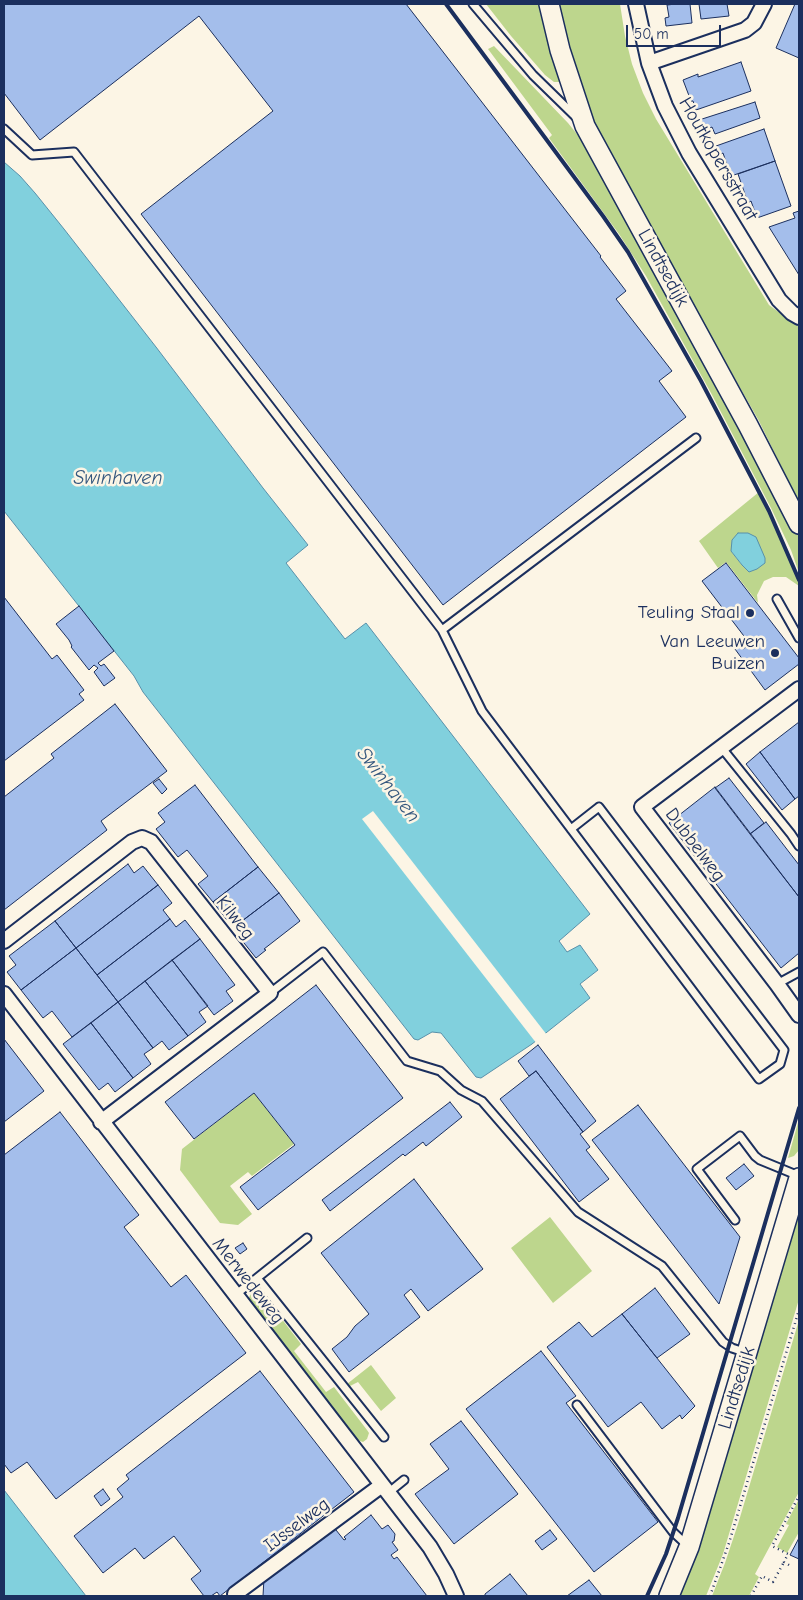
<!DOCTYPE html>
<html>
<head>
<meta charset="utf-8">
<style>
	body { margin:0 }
	#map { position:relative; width:803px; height:1600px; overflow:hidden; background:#fcf5e5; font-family:"Comic Neue",sans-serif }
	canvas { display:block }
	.frame { position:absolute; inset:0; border:5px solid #1b2f5e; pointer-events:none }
	.scale { position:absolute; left:626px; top:25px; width:95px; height:22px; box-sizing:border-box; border:2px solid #1b2f5e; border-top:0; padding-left:6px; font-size:15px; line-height:18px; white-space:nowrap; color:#1b2f5e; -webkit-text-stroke:4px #fcf5e5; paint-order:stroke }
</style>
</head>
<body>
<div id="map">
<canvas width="803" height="1600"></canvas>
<div class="frame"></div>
<div class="scale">50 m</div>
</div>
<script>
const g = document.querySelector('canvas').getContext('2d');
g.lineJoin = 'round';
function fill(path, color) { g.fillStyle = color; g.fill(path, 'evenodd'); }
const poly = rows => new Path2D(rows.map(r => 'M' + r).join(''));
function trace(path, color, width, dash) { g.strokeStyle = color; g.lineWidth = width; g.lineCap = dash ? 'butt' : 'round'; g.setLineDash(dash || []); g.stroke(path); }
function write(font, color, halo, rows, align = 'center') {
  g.font = font + ' "Comic Neue",sans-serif'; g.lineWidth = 5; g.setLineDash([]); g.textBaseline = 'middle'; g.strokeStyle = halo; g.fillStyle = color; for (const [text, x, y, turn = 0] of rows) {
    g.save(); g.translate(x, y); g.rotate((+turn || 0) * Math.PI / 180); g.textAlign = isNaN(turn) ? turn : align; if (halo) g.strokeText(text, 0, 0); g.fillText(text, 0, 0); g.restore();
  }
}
const green = poly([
	[486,4,546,4,561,82,554,82,545,75,511,36],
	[558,4,620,4,625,36,632,64,643,93,656,119,769,305,799,327,799,503,759,421,685,291,594,124,569,57],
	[494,46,568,123,585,144,733,407,799,535,799,573,791,550,771,508,711,393,646,276,619,234,549,138,552,135,488,49],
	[759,492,784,542,799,580,799,586,786,577,773,577,764,581,757,595,758,603,726,562,718,568,699,541],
	[731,551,765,563,742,565],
	[254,1093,294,1144,252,1176,248,1172,230,1186,252,1214,238,1225,220,1223,180,1170,182,1149],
	[799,1119,799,1150,794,1156,788,1158],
	[799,1207,799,1299,723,1554,706,1596,677,1596],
	[550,1217,592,1271,553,1303,511,1248],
	[258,1288,301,1344,294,1351,326,1392,334,1387,367,1430,369,1433,367,1439,363,1442,357,1440,248,1300,251,1293],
	[799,1320,799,1492,755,1574,759,1577,749,1596,712,1596,725,1563,738,1524],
	[371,1365,396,1398,381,1411,358,1382,348,1387,347,1384],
	[799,1499,799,1532,787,1553,777,1547,789,1525,786,1524]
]);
const water = poly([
	[4,162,20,176,35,193,64,229,156,347,263,488,308,545,286,563,345,639,366,623,590,914,559,941,567,952,580,945,598,970,580,984,590,998,532,1044,481,1078,476,1077,441,1033,432,1032,418,1040,414,1039,143,692,134,676,4,511,4,162],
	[738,533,748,533,756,537,765,558,765,563,757,569,749,572,742,565,731,551,732,540,738,533],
	[4,1490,86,1596,4,1596,4,1490]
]);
const pier = poly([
	[373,811,547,1035,537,1044,362,819]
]);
const building = poly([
	[4,4,406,4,601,256,600,257,626,291,616,299,672,371,659,381,686,417,443,605,141,214,273,111,199,16,40,140,4,93,4,4],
	[676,4,690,4,692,23,666,26,665,18,669,17,667,5,676,4],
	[699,4,727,4,729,16,701,19,699,4],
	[795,4,799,4,799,58,776,48,795,4],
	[741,62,751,91,696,110,693,101,691,101,683,80,698,74,698,77,741,62],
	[755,102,760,118,715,134,712,127,703,131,699,120,755,102],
	[764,129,775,161,731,176,723,153,719,155,716,146,764,129],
	[775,161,791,206,757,218,751,201,748,203,738,174,775,161],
	[799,211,799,275,769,227,795,218,793,213,799,211],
	[726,563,799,658,799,664,765,690,735,649,740,645,743,649,750,644,702,581,726,563],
	[4,597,52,659,57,655,84,690,79,694,84,700,4,761,4,597],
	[79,606,114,651,98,663,101,666,104,664,115,678,104,686,94,672,98,668,94,665,89,670,71,647,72,646,69,640,56,624,79,606],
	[115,704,167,771,101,821,107,830,4,910,4,797,54,758,51,754,115,704],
	[799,722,799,796,795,799,760,752,799,722],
	[760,752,795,799,782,810,746,764,760,752],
	[729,778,764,823,750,834,715,788,729,778],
	[159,779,167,789,162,794,153,783,159,779],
	[195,785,258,867,213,902,198,884,208,876,187,850,178,857,156,829,165,822,158,813,195,785],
	[715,787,799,897,799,953,781,968,669,823,715,787],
	[766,822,799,865,799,897,750,834,766,822],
	[128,864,134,873,143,866,158,885,76,948,55,921,128,864],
	[258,867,279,893,242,921,236,913,227,920,213,902,258,867],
	[158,885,172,903,163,910,170,919,97,975,76,948,158,885],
	[279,893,300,921,264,949,266,950,256,958,240,938,249,931,242,921,279,893],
	[170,919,176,927,185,920,200,939,118,1002,97,975,170,919],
	[55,921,76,948,21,990,7,972,16,965,9,956,55,921],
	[200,939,235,985,226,991,233,1001,214,1015,172,960,200,939],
	[76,948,118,1002,72,1037,52,1011,43,1018,21,990,76,948],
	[172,960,208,1006,199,1012,206,1022,188,1036,145,981,172,960],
	[145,981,188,1036,169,1050,162,1041,153,1048,118,1002,145,981],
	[316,985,403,1098,258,1210,240,1187,295,1145,254,1093,194,1139,165,1102,316,985],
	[118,1002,153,1048,144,1054,151,1064,133,1078,91,1023,118,1002],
	[91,1023,133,1078,115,1092,108,1083,99,1090,63,1044,91,1023],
	[4,1039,44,1091,4,1122,4,1039],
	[538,1045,596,1121,583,1132,536,1071,529,1076,518,1061,538,1045],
	[536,1071,583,1132,580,1134,590,1147,586,1150,609,1179,579,1202,500,1099,536,1071],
	[450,1102,462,1117,426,1146,423,1142,405,1156,403,1154,330,1211,322,1200,450,1102],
	[638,1105,740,1237,719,1304,592,1140,638,1105],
	[60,1112,139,1215,124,1227,171,1287,186,1275,246,1353,56,1499,27,1462,11,1473,4,1464,4,1155,60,1112],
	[744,1164,754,1176,736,1190,726,1178,744,1164],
	[414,1179,483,1269,428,1311,411,1289,404,1295,420,1317,349,1372,332,1349,347,1337,355,1326,369,1314,321,1253,414,1179],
	[243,1243,247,1249,240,1254,235,1248,243,1243],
	[655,1288,690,1334,657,1358,622,1314,655,1288],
	[622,1314,695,1406,682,1419,680,1415,662,1429,641,1402,608,1427,547,1347,579,1322,592,1337,622,1314],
	[541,1351,576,1396,566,1403,658,1522,594,1572,466,1409,541,1351],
	[260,1371,354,1492,220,1596,217,1592,211,1596,204,1596,191,1579,201,1571,174,1536,144,1559,135,1548,103,1573,74,1536,123,1497,117,1489,129,1479,126,1475,260,1371],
	[461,1421,518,1494,454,1544,415,1494,449,1469,430,1444,461,1421],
	[103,1489,110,1499,101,1506,94,1496,103,1489],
	[371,1515,382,1529,388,1525,395,1534,394,1541,392,1542,398,1550,391,1555,394,1559,397,1557,427,1596,263,1596,264,1578,332,1525,344,1540,346,1539,344,1537,371,1515],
	[550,1530,557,1539,542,1550,535,1541,550,1530],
	[799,1538,799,1559,790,1555,799,1538],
	[510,1574,528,1596,485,1596,485,1594,510,1574],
	[589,1580,602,1596,567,1596,589,1580]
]);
const path = poly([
	[789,1565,784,1562,788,1554,772,1546,799,1496],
	[710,1596,729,1543,799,1310],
	[751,1596,762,1576,773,1582,784,1562]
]);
const lane = poly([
	[473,4,533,75,576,117],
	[4,129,32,155,74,152,442,630,482,711,571,829,759,1079,780,1064,784,1050,599,807,571,829],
	[777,599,799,638],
	[442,630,696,438],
	[721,747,791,834,799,846],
	[777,984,799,972],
	[270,993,323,952,407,1061,440,1071,461,1090,482,1101,578,1212,662,1266,723,1342,732,1348,747,1353],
	[735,1220,697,1169,740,1136,755,1156,760,1160,799,1176],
	[307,1238,257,1278,384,1437],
	[235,1295,257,1278],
	[577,1405,673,1532,688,1546],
	[388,1493,404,1480]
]);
const street = poly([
	[636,4,649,63,665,106,689,153,779,300,792,313,799,317],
	[649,63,745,30,754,23,764,4],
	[799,689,642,807,777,984,799,1015],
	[4,941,132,842,142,838,151,842,270,993,101,1122],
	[4,994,430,1547,446,1574,456,1596],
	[237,1596,235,1594,382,1485]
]);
const secondary = poly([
	[549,4,560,50,585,126,748,425,799,524],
	[669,1596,689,1547,799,1178]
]);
const rail = poly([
	[446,4,603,216,628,252,701,381,769,511,799,580],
	[647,1596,666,1554,678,1518,799,1108]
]);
const markers = [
	[750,613,5,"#1b2f5e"],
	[775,653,5,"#1b2f5e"]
];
const streetNames = [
	["Houtkopersstraat",718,159,60],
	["Lindtsedijk",663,268,61],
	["Dubbelweg",695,845,53],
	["Kilweg",235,918,52],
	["Merwedeweg",248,1281,52],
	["Lindtsedijk",737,1388,-73],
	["IJsselweg",297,1525,-37]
];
const poiNames = [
	["Teuling Staal",740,613],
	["Van Leeuwen",765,642],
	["Buizen",765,664]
];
const waterNames = [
	["Swinhaven",118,478],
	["Swinhaven",388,785,52]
];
fill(green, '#bdd68d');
fill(water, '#81d0dd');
trace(water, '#5890aa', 1);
fill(pier, '#fcf5e5');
fill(building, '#a4beeb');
trace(building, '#1b2f5e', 1);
trace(lane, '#1b2f5e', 11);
trace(street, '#1b2f5e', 18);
trace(secondary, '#1b2f5e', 22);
trace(path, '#1b2f5e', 2.5, [1, 4]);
trace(lane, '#fcf5e5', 7);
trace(street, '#fcf5e5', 14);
trace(secondary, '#fcf5e5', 19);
trace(rail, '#1b2f5e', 4);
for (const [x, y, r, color] of markers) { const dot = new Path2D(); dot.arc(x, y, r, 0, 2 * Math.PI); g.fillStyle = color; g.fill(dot); trace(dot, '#fcf5e5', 2); }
write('19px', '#1b2f5e', '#fcf5e5', streetNames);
write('19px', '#1b2f5e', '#fcf5e5', poiNames, 'right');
write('italic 20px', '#34577e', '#fcf5e5', waterNames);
</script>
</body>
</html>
